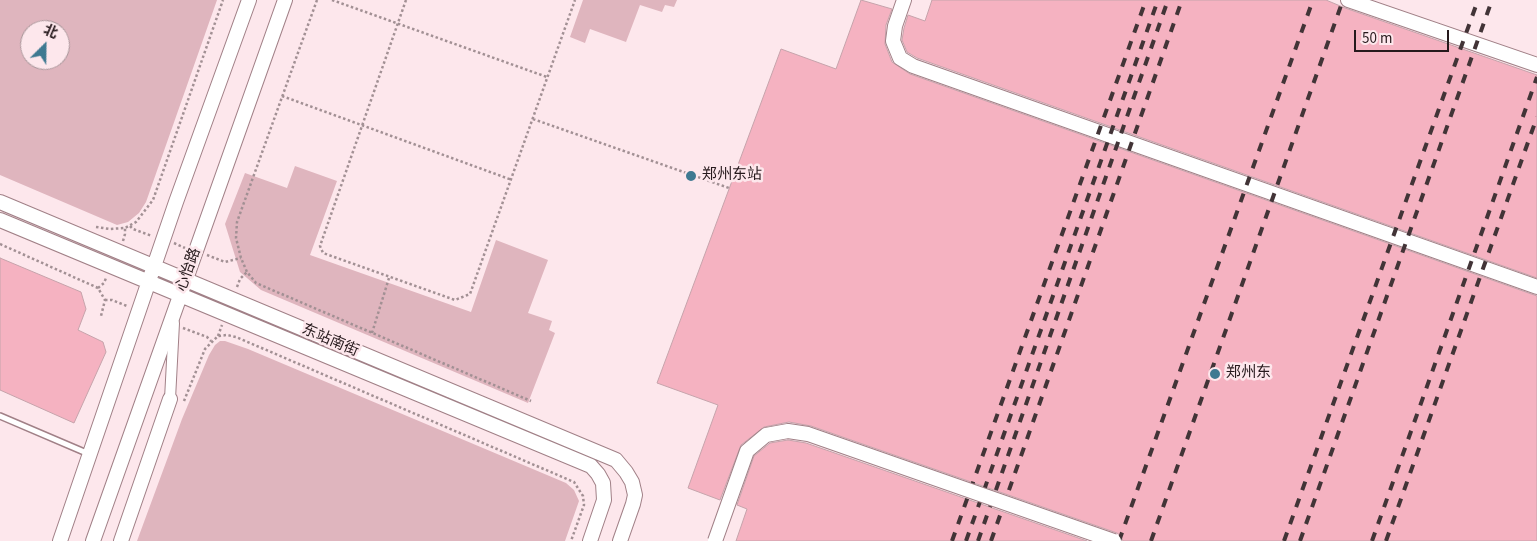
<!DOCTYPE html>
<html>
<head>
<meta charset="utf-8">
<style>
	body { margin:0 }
	#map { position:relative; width:1537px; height:541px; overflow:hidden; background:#fde7ec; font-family:"Source Sans 3","Noto Sans SC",sans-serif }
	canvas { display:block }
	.north { position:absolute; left:20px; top:20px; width:50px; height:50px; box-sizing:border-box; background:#fde7ec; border:1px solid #a79599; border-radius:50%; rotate:23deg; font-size:14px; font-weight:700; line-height:20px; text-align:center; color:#26191c }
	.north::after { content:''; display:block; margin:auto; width:18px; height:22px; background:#3e7991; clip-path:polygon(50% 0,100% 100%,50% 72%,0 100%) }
	.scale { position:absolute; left:1354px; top:30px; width:95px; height:22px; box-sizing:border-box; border:2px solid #26191c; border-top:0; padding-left:6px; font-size:15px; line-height:18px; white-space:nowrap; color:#26191c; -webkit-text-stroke:4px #fde7ec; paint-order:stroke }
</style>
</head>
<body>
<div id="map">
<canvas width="1537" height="541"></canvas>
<div class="north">北</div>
<div class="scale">50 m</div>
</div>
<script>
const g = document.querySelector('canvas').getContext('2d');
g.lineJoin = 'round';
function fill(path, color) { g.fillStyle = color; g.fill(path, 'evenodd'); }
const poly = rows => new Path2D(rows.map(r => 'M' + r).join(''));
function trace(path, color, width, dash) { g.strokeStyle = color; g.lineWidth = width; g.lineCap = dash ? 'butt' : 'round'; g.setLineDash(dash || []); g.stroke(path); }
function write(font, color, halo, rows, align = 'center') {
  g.font = font + ' "Source Sans 3","Noto Sans SC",sans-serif'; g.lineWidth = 5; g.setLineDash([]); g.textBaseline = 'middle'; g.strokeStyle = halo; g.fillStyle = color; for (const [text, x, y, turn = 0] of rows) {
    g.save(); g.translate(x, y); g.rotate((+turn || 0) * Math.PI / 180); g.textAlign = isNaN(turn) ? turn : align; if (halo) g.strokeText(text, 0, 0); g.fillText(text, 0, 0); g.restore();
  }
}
const green = poly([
	[0,0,217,0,146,202,139,213,128,222,117,225,0,175],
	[30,30,60,30,60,60,30,60],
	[583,0,677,0,674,7,665,5,662,12,640,5,626,42,590,29,585,43,570,37],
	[295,166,337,181,310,255,471,312,496,240,548,260,528,313,552,321,549,330,555,333,528,403,261,290,240,272,225,224,245,173,287,188],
	[220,341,225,341,248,349,566,483,574,490,579,501,565,541,137,541,182,419,209,355,215,345]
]);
const building = poly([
	[861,0,892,9,886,25,885,44,892,62,910,74,1537,296,1537,541,1123,541,1121,536,1117,533,811,426,789,422,764,427,741,445,720,500,688,488,718,405,657,383,781,49,836,69,861,0],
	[932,0,1326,0,1345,8,1537,75,1537,278,917,58,907,52,902,40,904,28,908,15,925,21,932,0],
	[0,258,81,292,86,309,78,330,103,342,106,352,74,423,0,390,0,258],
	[788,440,806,443,1087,541,736,541,747,509,737,505,754,456,770,443,788,440]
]);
const path = poly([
	[317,0,237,222,236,238,241,258,247,272,256,283,531,401],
	[332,0,547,77],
	[406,0,320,246,323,253,455,300,470,294,575,0],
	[282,96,512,180],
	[533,119,729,188],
	[130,226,133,229,152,236],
	[96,227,110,229,125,228,136,222,153,200,223,0],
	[123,241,125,234,125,228],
	[174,243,185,248],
	[0,244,98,288,105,300,101,316],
	[207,255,225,262,241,258],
	[237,287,240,279,247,272],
	[98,288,104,283,106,278],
	[105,300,112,300,127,306],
	[183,328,207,337,211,341],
	[372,333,389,278],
	[218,336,222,325],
	[184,401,205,349,218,336,227,335,236,337,574,482,583,496,584,505,571,541]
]);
const lane = poly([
	[0,416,89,454]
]);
const street = poly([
	[170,399,174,323]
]);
const secondary = poly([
	[904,0,895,26,893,41,900,58,913,66,1537,287],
	[1348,0,1537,65],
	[0,202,616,460,626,472,632,482,635,495,633,504,620,541],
	[0,220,591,466,598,474,603,483,604,500,590,541],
	[60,541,176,202,249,0],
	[93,541,285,0],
	[121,541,170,399]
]);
const rail = poly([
	[952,541,1146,0],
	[966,541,1158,0],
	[978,541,1168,0],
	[991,541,1182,0],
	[1119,541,1313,0],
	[1151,541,1343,0],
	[1284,541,1478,0],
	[1300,541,1492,0],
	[1372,541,1537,77],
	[1386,541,1537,117]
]);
const secondaryBridge = poly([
	[715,541,747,451,766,435,788,431,808,434,1114,541]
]);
const markers = [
	[691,176,6,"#3e7991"],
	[1215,374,6,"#3e7991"]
];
const poiNames = [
	["郑州东站",702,176],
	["郑州东",1226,374]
];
const streetNames = [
	["心怡路",189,270,-70],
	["东站南街",330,341,23]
];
fill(green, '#dfb5be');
fill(building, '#f5b2c1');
trace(building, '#c6a3ab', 1);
trace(lane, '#a18087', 8);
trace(street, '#a18087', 12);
trace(secondary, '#a18087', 16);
trace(path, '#a29094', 2.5, [2.5, 2.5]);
trace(lane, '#fff', 5);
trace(street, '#fff', 10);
trace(secondary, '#fff', 14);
trace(rail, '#423437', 4, [9, 9]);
trace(secondaryBridge, '#a18087', 16, []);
trace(secondaryBridge, '#fff', 14);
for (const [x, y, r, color] of markers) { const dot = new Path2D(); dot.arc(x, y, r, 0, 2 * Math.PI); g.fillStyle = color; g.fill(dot); trace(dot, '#fde7ec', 2); }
write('15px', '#26191c', '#fde7ec', poiNames, 'left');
write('15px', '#26191c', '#fde7ec', streetNames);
</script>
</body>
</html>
